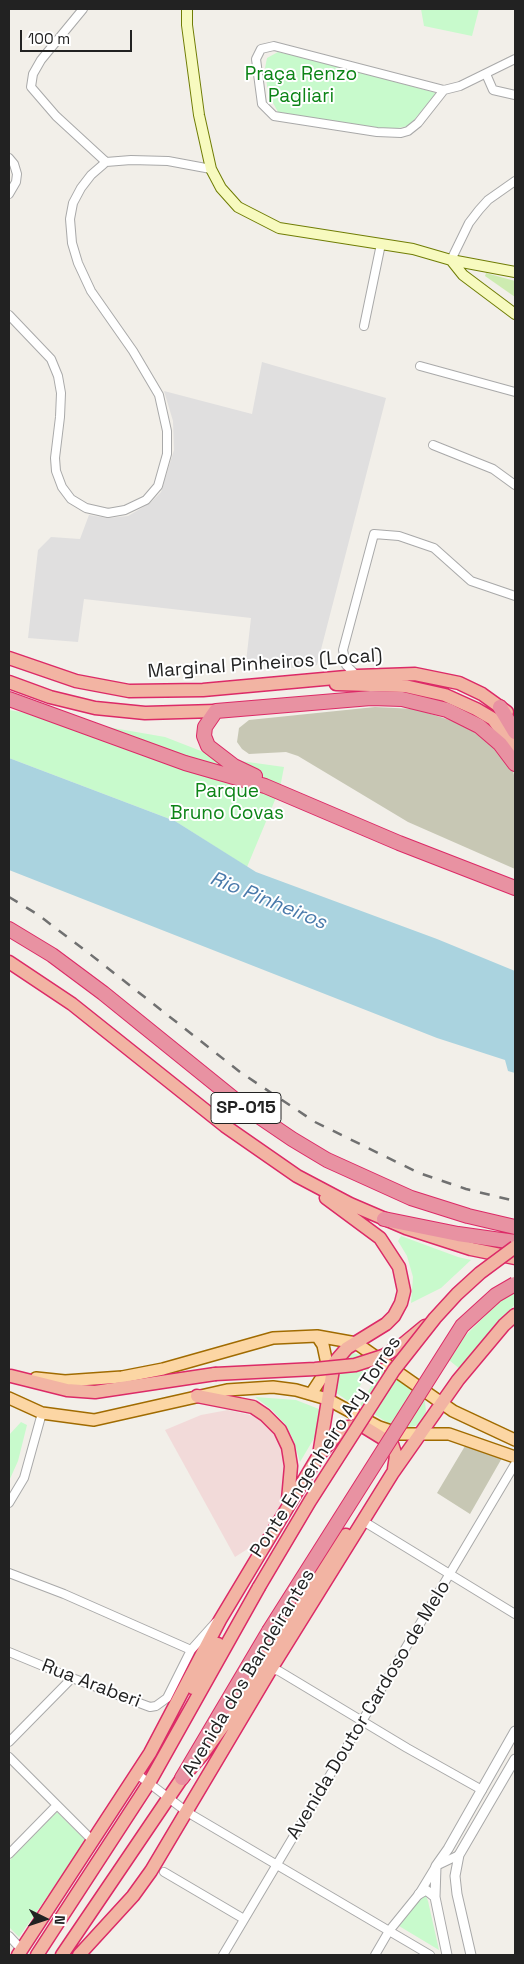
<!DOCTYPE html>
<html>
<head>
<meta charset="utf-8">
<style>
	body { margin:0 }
	#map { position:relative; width:524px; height:1964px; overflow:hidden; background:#f2efe9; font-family:"Space Grotesk",sans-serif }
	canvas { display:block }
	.frame { position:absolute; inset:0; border:10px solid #222; pointer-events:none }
	.north { position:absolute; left:20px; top:1894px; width:50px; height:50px; -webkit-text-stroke:4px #fff; paint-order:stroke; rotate:94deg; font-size:14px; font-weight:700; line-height:20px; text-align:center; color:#222 }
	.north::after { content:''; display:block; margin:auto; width:18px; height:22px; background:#222; clip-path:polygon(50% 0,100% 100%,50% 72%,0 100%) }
	.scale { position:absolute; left:20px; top:30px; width:112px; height:22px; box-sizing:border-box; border:2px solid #222; border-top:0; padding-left:6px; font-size:15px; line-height:18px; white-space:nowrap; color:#222; -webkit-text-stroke:4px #fff; paint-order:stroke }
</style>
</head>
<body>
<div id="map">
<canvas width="524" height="1964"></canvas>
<div class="frame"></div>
<div class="north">N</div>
<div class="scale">100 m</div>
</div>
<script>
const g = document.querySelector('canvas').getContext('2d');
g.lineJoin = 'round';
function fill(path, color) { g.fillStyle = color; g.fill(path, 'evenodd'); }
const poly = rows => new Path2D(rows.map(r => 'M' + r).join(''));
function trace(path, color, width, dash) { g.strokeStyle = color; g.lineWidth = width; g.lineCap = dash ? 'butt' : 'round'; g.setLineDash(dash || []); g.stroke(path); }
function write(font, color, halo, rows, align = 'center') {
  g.font = font + ' "Space Grotesk",sans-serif'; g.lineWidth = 4; g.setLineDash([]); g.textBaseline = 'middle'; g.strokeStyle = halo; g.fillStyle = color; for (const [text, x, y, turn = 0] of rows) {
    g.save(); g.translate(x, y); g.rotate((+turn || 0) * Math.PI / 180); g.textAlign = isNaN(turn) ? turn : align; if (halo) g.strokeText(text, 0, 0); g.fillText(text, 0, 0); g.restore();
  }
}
const residential = poly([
	[262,362,386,398,317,665,293,668,246,662,251,618,84,599,78,642,28,638,38,550,51,537,80,539,89,515,108,518,128,516,150,503,161,492,174,450,173,421,164,391,252,414]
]);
const commercial = poly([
	[228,1410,250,1415,267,1423,278,1436,285,1457,288,1478,277,1515,260,1541,235,1557,165,1430,201,1415]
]);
const construction = poly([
	[375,707,415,709,453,721,478,734,511,763,515,779,515,869,408,822,298,756,286,752,249,754,242,749,237,742,239,728,249,720],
	[465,1446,502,1458,470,1514,437,1493]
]);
const grass = poly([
	[486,273,515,281,515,297,485,276]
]);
const park = poly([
	[421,9,479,9,472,36,424,26],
	[278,52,331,64,436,93,409,126,387,130,278,112,268,94,265,68,267,58],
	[9,710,165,737,219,758,284,767,280,788,247,867,175,821,9,758],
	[401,1236,458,1257,471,1260,441,1288,411,1303,413,1277,407,1256,398,1241],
	[515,1290,515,1304,461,1370,449,1360,465,1336,504,1297],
	[349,1352,364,1356,369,1362,369,1369,353,1399,348,1401,335,1392,335,1379],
	[382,1368,415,1390,425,1401,426,1412,419,1425,406,1428,391,1425,360,1405],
	[255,1397,296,1400,329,1413,300,1462,293,1439,285,1424,272,1410],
	[21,1422,27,1425,18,1461,9,1481,9,1435],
	[57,1812,86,1841,19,1937,9,1927,9,1861],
	[419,1896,426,1896,428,1901,439,1950,399,1926]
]);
const water = poly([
	[9,758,175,821,256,872,437,939,515,971,515,1073,508,1071,505,1060,437,1038,9,870]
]);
const minor = poly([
	[83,9,41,60,33,74,31,87,56,116,106,162],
	[486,74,493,90,515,95],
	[444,90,418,123,408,131,401,133,377,132,274,116,262,104,256,59,261,49,274,46,444,90,460,86,515,59],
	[9,158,14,164,17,174,16,182,9,194],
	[451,260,469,223,479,210,488,200,515,181],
	[9,315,51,359,58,376,61,393,60,417,55,458,56,471,62,487,71,499,86,508,108,513,125,510,146,500,158,486,167,454,167,431,159,395,133,351,91,291,78,263,72,243,70,219,73,203,81,188,91,175,106,162,131,160,168,161,211,169],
	[364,326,381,244],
	[420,366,515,392],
	[433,445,493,469,515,485],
	[357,676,346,665,343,650,374,534,399,536,434,548,471,581,515,596],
	[9,1503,24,1478,42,1413],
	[363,1521,515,1614],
	[9,1573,64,1594,191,1650],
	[9,1652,72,1678,150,1707,156,1706,167,1698,191,1650,216,1622],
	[271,1669,279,1671,407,1748,482,1790],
	[9,1742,72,1678],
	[9,1757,93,1841],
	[137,1774,187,1812,430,1955],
	[9,1854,57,1805],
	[164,1872,244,1919],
	[9,1936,22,1950],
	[223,1955,515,1464],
	[375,1955,389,1931,419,1894,436,1866,459,1855]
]);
const tertiary = poly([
	[419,1894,426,1890,435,1897],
	[447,1955,435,1897,436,1866,448,1849,515,1731],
	[471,1955,457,1894,455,1876,459,1855,515,1759]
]);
const secondary = poly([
	[187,9,187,25,199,115,211,169,221,188,238,207,279,228,413,249,451,260,515,272],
	[451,260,463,275,515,314]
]);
const primary = poly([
	[36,1378,65,1381,122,1377,163,1369,273,1338,317,1336,356,1343,453,1411,515,1440],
	[311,1394,324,1374,327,1364,323,1345,317,1336],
	[9,1398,42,1413,94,1420,227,1390,273,1387,296,1390,327,1399,379,1427,400,1434,449,1434,515,1457]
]);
const trunk = poly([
	[9,658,76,681,129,691,203,690,357,676,415,674,459,683,482,694,507,712],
	[9,682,50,697,95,708,145,713,216,711],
	[336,684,405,686,445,695,476,709,493,719,515,750],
	[9,962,72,1004,225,1126,297,1176,350,1204,406,1228,471,1249,515,1258],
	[383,1356,402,1345,425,1326],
	[11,1376,67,1390,95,1392,215,1374],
	[197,1396,253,1407,265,1415,280,1430,288,1447,291,1466,288,1500],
	[319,1455,334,1363,347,1348,386,1324,394,1316,401,1303,404,1291,399,1267,380,1238,326,1198],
	[193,1688,218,1644],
	[18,1955,150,1753,220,1620,319,1455,343,1428,361,1425,392,1444,396,1456,394,1469],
	[37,1955,149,1783,259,1587],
	[62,1955,182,1778,202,1755,229,1718,304,1596,346,1535],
	[79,1955,133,1896,151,1871,271,1669,392,1474,458,1380,504,1325,515,1315]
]);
const motorway = poly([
	[9,699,185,763,265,786,399,843,515,888],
	[500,707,515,732],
	[255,776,234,766,208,746,204,736,205,727,216,711,371,698,402,699,447,710,479,726,500,744,515,764],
	[9,929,52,955,103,993,239,1103,292,1139,327,1160,411,1198,468,1216,515,1227],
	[384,1219,458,1234,515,1242],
	[182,1778,269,1631]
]);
const rail = poly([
	[9,897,37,914,86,951,240,1072,315,1122,419,1173,466,1189,515,1201]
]);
const trunkBridge = poly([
	[215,1374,315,1369,355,1365,383,1356],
	[259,1587,310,1501,394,1370,435,1318,457,1294,480,1273,515,1247]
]);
const motorwayBridge = poly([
	[269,1631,462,1326,496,1295,515,1284]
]);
const shields = [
	[246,1108,70]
];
const shieldNames = [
	["SP-015",246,1108]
];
const parkNames = [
	["Praça Renzo",301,75],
	["Pagliari",301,97],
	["Parque",227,792],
	["Bruno Covas",227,814]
];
const streetNames = [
	["Marginal Pinheiros (Local)",265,664,-4],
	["Ponte Engenheiro Ary Torres",326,1447,-57],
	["Avenida dos Bandeirantes",249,1673,-59],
	["Rua Araberi",91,1684,21],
	["Avenida Doutor Cardoso de Melo",369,1710,-59]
];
const waterNames = [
	["Rio Pinheiros",268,901,22]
];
fill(residential, '#e0dfdf');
fill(commercial, '#f2dad9');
fill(construction, '#c7c7b4');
fill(grass, '#cdebb0');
fill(park, '#c8facc');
fill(water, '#aad3df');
trace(minor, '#a9a9a9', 10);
trace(tertiary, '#a9a9a9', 11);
trace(secondary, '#707d05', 12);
trace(primary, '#a06b00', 14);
trace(trunk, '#dc2a67', 15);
trace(motorway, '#dc2a67', 16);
trace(minor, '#fff', 8);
trace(tertiary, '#fff', 9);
trace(secondary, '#f7fabf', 10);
trace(primary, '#fcd6a4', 11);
trace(trunk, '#f2b4a3', 12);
trace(motorway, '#e892a2', 14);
trace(rail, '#707070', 2.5, [10, 10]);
trace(trunkBridge, '#dc2a67', 15, []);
trace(motorwayBridge, '#dc2a67', 16, []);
trace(trunkBridge, '#f2b4a3', 12);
trace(motorwayBridge, '#e892a2', 14);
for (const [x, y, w] of shields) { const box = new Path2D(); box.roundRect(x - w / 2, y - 15.5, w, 31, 4); g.fillStyle = '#fff'; g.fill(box); trace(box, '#222', 1); }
write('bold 18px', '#222', null, shieldNames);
write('19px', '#0c8416', '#fff', parkNames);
write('19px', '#222', '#fff', streetNames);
write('italic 20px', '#4a7aab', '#fff', waterNames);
</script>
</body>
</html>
